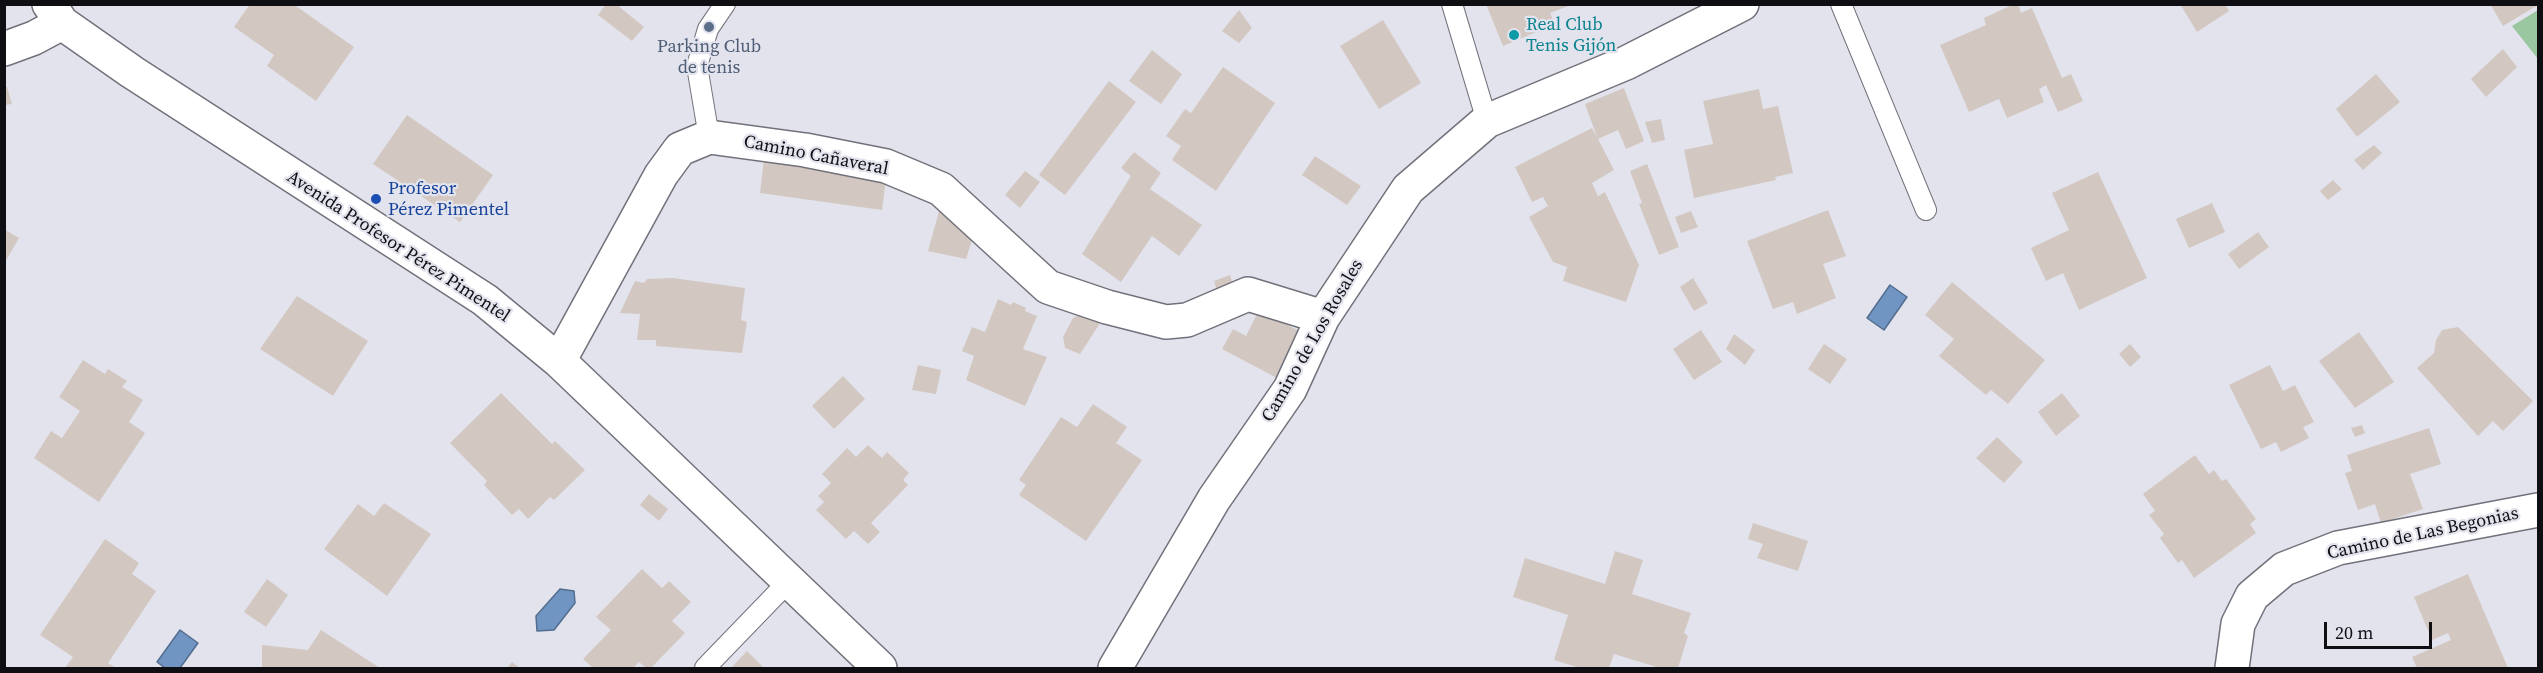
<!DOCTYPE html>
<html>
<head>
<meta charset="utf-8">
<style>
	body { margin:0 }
	#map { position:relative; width:2543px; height:673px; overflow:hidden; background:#e3e3ee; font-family:"Source Serif 4",serif }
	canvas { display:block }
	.frame { position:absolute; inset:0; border:6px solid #0f0f13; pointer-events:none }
	.scale { position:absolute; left:2324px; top:622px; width:108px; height:27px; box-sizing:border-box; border:3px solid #0f0f13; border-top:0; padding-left:8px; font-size:18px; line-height:21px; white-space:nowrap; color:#0f0f13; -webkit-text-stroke:4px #e3e3ee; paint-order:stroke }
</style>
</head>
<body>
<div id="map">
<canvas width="2543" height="673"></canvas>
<div class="frame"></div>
<div class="scale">20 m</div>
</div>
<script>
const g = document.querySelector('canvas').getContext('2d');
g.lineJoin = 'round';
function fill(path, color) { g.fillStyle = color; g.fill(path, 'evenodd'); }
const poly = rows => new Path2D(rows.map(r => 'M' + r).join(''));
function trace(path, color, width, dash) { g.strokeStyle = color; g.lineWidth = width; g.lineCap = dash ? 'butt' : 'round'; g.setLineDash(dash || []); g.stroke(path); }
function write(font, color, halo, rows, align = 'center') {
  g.font = font + ' "Source Serif 4",serif'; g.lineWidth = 4.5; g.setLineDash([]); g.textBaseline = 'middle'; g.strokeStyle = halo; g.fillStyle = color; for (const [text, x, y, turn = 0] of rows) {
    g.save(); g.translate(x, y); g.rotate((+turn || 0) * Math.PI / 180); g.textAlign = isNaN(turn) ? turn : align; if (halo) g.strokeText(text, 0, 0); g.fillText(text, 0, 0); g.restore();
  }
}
const green = poly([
	[2538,10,2538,59,2512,26]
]);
const water = poly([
	[1890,285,1907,297,1884,330,1867,318,1890,285],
	[560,589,574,591,575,603,554,630,537,631,536,616,560,589],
	[180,630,198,643,180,668,165,668,157,662,180,630]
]);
const building = poly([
	[250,4,293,4,354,47,316,101,267,66,274,55,234,27],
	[606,4,616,4,644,27,632,41,598,15],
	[1486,4,1571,4,1571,5,1550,13,1555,24,1503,46],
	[2014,4,2018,4,2021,13,2032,8,2062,78,2071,74,2083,101,2058,112,2046,85,2039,89,2044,102,2007,118,1999,99,1969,112,1940,45,1986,25,1984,18],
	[2180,4,2225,4,2229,11,2197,32],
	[2490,4,2538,4,2538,5,2503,26],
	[1239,10,1252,28,1239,43,1222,31],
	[1383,20,1421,83,1379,109,1340,46],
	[2503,49,2517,67,2486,97,2471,79],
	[1152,50,1182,74,1161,104,1129,81],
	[1223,67,1275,103,1216,191,1172,160,1181,146,1166,136,1185,109,1191,113],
	[2376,74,2400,102,2357,137,2336,109],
	[1109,81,1136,102,1065,195,1039,175],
	[4,87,7,87,12,104,4,105],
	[1624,88,1644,141,1626,149,1618,130,1598,139,1614,170,1592,183,1598,196,1605,192,1639,265,1626,302,1563,281,1567,267,1553,262,1529,217,1548,206,1543,197,1532,202,1515,167,1592,128,1597,137,1585,104],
	[1759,89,1763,109,1778,106,1793,173,1775,177,1776,180,1694,198,1684,150,1713,144,1703,101],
	[407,115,493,175,460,222,373,164],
	[1661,119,1665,140,1652,143,1645,122],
	[2374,145,2382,153,2363,170,2354,160],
	[1134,152,1161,173,1150,189,1202,225,1179,256,1152,236,1121,282,1082,254,1131,176,1121,168],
	[1315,156,1361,186,1347,205,1302,175],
	[764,159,886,178,882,210,760,193],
	[1647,164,1679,247,1659,255,1639,204,1642,203,1630,171],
	[1025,171,1040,182,1020,208,1005,195],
	[2098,172,2147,278,2079,310,2063,273,2046,281,2031,248,2069,230,2052,193],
	[2333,180,2342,189,2328,200,2320,191],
	[2212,203,2225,232,2189,248,2176,219],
	[941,204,973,237,966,259,928,251],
	[1828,210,1846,256,1823,264,1836,298,1797,314,1793,302,1773,309,1747,241],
	[1691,211,1698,227,1681,233,1675,217],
	[4,229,19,238,4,264],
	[2258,232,2269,247,2239,269,2228,254],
	[1230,275,1233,285,1217,291,1214,281],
	[673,278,745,288,741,320,747,322,742,353,656,346,656,340,637,340,640,314,620,313,635,281,644,283,647,279],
	[1693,278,1708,303,1694,311,1680,287],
	[1952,282,2045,360,2008,404,1991,390,1986,395,1939,356,1954,339,1925,315],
	[297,296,368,341,333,396,260,349],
	[998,299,1011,305,1013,302,1026,308,1025,311,1037,316,1023,349,1047,357,1025,406,966,380,974,356,962,351,972,327,985,332],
	[1259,310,1301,332,1277,378,1222,349,1233,329,1246,336],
	[1085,312,1104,317,1080,354,1065,348,1063,337,1073,318],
	[2458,327,2533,401,2503,431,2493,421,2478,436,2417,368,2434,353,2436,340,2442,330],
	[1701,330,1722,362,1694,380,1673,349],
	[2359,332,2394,382,2355,408,2319,361],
	[1734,334,1755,350,1745,365,1726,349],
	[1824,344,1847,359,1830,384,1808,369],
	[2130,344,2141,357,2130,367,2119,354],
	[83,360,105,374,108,369,127,381,122,387,143,400,129,422,145,433,99,502,34,458,51,431,62,438,80,411,59,397],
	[918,365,941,370,936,394,912,390],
	[2270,365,2283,391,2295,385,2314,422,2303,427,2309,438,2281,452,2276,442,2261,449,2229,385],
	[843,376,865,399,834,429,812,406],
	[501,393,552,444,555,441,585,470,554,500,550,497,528,519,519,509,512,515,484,485,487,481,450,443],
	[2062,393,2080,416,2056,436,2038,412],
	[1093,404,1127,427,1116,443,1142,460,1086,541,1019,495,1026,485,1019,480,1061,417,1077,427],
	[2362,425,2365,433,2355,437,2351,428],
	[2429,428,2441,464,2410,474,2423,509,2381,523,2375,504,2358,510,2345,473,2352,471,2347,455],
	[1997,437,2023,462,2004,483,1976,458],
	[868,445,882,458,887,452,909,473,903,480,908,485,871,523,880,532,868,544,854,531,846,539,816,510,824,502,818,496,831,483,822,474,847,448,856,457],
	[2195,455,2209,474,2214,470,2222,481,2226,479,2256,519,2250,524,2256,533,2194,578,2182,560,2178,563,2160,538,2164,534,2149,515,2155,511,2143,494],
	[649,494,668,509,659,521,640,505],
	[384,503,431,534,387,596,324,549,358,504,374,516],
	[1753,523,1808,541,1798,571,1757,558,1763,544,1748,539],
	[105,539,139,563,132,574,156,591,108,663,116,668,65,668,73,657,40,635],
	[1615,551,1643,560,1632,594,1691,613,1684,633,1688,636,1678,668,1660,668,1614,654,1609,668,1580,668,1554,660,1568,615,1513,597,1525,558,1605,584],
	[642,569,662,588,669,581,691,602,672,621,685,633,651,668,646,668,639,662,633,668,593,668,583,659,611,630,596,617],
	[2468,574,2508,668,2417,668,2412,657,2451,640,2448,633,2432,640,2414,597],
	[267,579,288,595,266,627,244,612],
	[321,630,380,668,262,668,262,645,308,650],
	[747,651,764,668,731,668],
	[512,662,520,668,507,668]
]);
const lane = poly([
	[1452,4,1487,121],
	[1841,4,1926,210],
	[709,137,697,66,708,29,725,4],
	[705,668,789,581]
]);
const street = poly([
	[49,4,62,23,132,72,485,300,559,361,880,668],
	[4,49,34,38,62,23],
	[559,361,661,175,680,149,709,137,805,150,886,166,941,189,1048,287,1107,307,1166,322,1187,320,1248,294,1323,317],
	[1115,668,1214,499,1290,389,1323,317,1408,189,1487,121,1626,63,1742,4],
	[2232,668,2238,624,2252,596,2284,569,2338,548,2538,510]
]);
const markers = [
	[709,27,6,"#5c6f8a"],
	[1514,35,6,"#0f9aa8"],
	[376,199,6,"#1a4fb4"]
];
const cultureNames = [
	["Real Club",1526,25],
	["Tenis Gijón",1526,46]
];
const serviceNames = [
	["Parking Club",709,47],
	["de tenis",709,68]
];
const streetNames = [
	["Camino Cañaveral",816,156,11],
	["Avenida Profesor Pérez Pimentel",398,247,33],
	["Camino de Los Rosales",1313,341,-60],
	["Camino de Las Begonias",2423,534,-12]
];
const transitNames = [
	["Profesor",388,189],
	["Pérez Pimentel",388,210]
];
fill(green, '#9ac6a0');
fill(water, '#7095c3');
trace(water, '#536d8e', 1.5);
fill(building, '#d2c8c1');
trace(lane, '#71717b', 22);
trace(street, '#71717b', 36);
trace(lane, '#fff', 20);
trace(street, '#fff', 33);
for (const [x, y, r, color] of markers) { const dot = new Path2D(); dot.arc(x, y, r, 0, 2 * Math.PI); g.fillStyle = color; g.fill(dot); trace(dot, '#e3e3ee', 2); }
write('18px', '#0d838f', '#e3e3ee', cultureNames, 'left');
write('18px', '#4e5e75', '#e3e3ee', serviceNames);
write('18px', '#0f0f13', '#e3e3ee', streetNames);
write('18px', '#164399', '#e3e3ee', transitNames, 'left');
</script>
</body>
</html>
